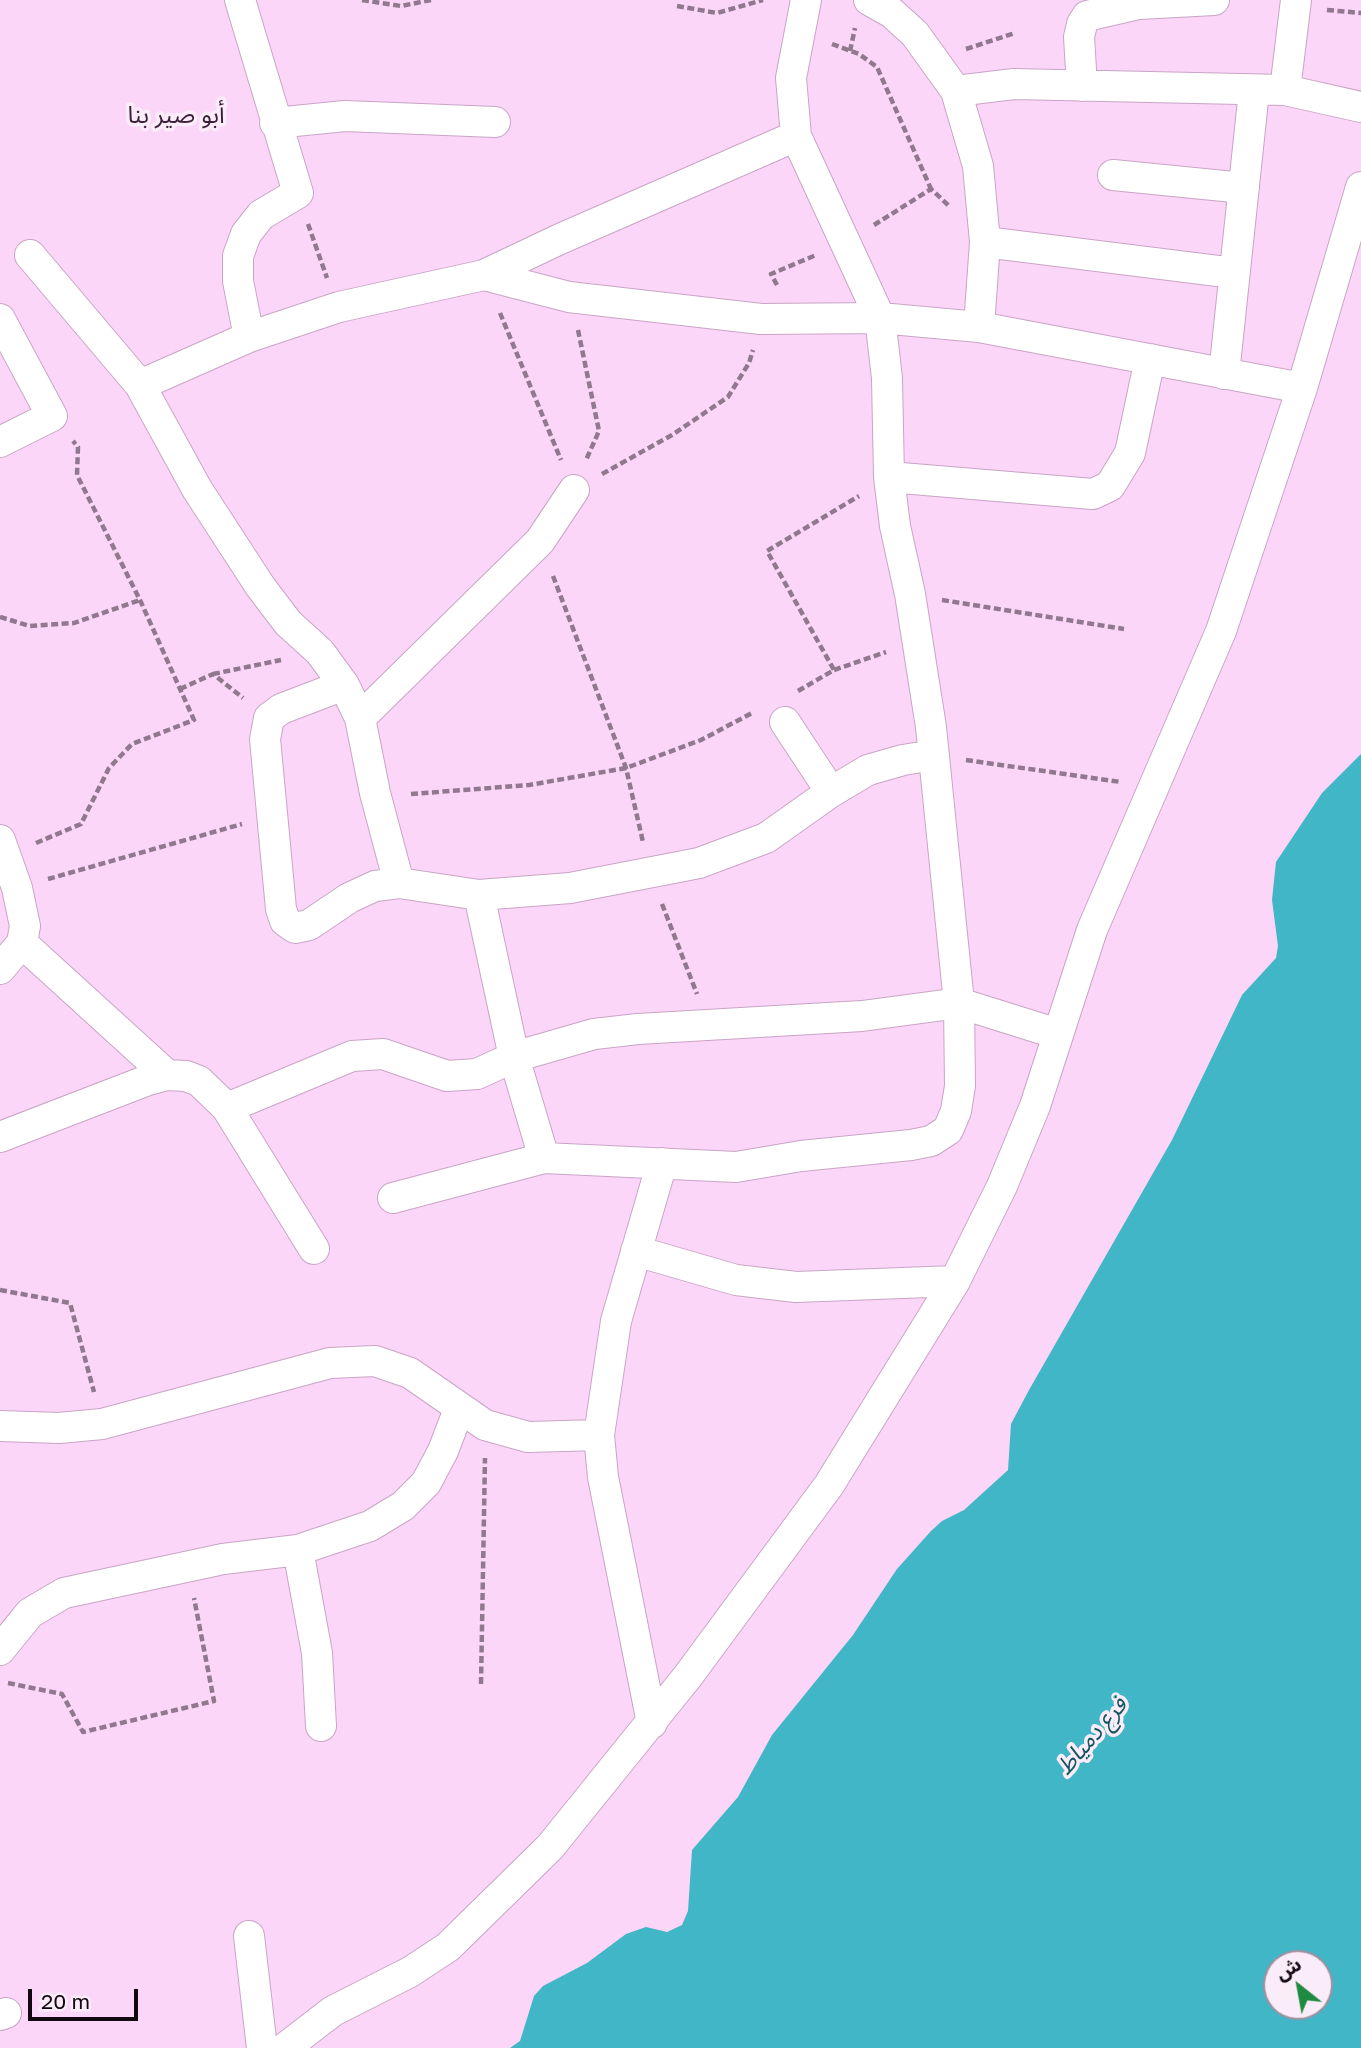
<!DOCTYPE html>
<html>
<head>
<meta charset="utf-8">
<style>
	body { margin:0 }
	#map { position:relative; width:1361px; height:2048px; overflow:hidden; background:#fbd6f8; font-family:"Golos Text","Noto Sans Arabic",sans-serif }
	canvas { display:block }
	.north { position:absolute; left:1263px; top:1950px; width:70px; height:70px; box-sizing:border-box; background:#fbecf9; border:2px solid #9e909d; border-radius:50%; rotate:329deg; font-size:19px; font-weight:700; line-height:28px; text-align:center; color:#130712 }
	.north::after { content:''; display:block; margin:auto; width:24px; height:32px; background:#1f8a41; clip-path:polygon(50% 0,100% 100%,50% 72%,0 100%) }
	.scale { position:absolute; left:28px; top:1989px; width:110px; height:32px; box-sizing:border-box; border:4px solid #130712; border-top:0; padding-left:9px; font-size:21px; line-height:24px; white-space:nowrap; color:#130712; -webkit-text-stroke:5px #fbecf9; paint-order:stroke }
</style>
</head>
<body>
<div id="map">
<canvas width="1361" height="2048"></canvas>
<div class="north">ش</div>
<div class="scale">20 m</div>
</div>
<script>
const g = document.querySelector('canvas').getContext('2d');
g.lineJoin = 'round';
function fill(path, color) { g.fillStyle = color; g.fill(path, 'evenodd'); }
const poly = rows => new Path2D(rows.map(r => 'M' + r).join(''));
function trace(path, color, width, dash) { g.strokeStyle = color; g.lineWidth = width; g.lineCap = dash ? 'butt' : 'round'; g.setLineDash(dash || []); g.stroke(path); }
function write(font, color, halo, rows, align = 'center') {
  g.font = font + ' "Golos Text","Noto Sans Arabic",sans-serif'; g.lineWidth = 7; g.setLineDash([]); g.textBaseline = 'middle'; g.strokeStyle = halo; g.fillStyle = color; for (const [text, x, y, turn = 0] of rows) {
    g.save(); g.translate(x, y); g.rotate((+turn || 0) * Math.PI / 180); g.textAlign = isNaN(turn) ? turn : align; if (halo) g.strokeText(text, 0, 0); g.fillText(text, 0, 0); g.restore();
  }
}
const water = poly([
	[1361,754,1361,2048,510,2048,520,2041,534,1996,543,1986,587,1963,626,1934,646,1927,667,1932,682,1925,688,1911,692,1850,738,1797,772,1735,853,1635,897,1569,931,1531,942,1521,964,1510,1008,1470,1011,1424,1029,1390,1172,1140,1242,995,1276,958,1278,946,1272,900,1276,862,1322,793],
	[1277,1964,1319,1964,1319,2006,1277,2006]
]);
const path = poly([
	[362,0,401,6,431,0],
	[677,6,717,13,763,0],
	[1327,10,1361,13],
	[832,44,859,54,877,67,931,189],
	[966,49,1015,33],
	[850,51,855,28],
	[308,224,327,278],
	[874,225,931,189,949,206],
	[777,285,771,274,816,255],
	[500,313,561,460],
	[578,330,599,431,586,460],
	[602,474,672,435,728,397,749,363,753,350],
	[553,576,626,768,643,842],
	[942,600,1124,629],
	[0,617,30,626,74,623,140,600],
	[834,670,886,652],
	[213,674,281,660],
	[180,689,213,674,243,698],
	[798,691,834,670,767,551,859,496],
	[966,760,1121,782],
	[411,794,529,785,626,768,701,740,752,713],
	[36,843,81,824,109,768,132,744,194,720,140,600,77,475,78,447,73,441],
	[48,879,242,824],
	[662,904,697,994],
	[0,1290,70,1303,94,1392],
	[8,1683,62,1694,83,1732,214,1701,194,1598],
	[481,1684,485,1458]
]);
const minor = poly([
	[240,0,298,193,261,215,246,234,238,256,238,281,249,337],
	[869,0,892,13,915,34,956,91,978,166,985,242],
	[1082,86,1079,37,1082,24,1087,16,1139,4,1214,0],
	[1285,90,1296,0],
	[956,91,1014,84,1285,90,1361,107],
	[275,123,345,116,495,122],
	[796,136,791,78,806,0],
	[1113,175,1244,188],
	[30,255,140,385,197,489,260,586,288,623,320,652,344,685,360,718,375,793,399,883,479,895,570,888,699,863,766,838,831,792,868,770,903,760,934,755],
	[484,275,569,297,761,319,880,318,979,327,1302,388],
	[0,319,52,416,0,442],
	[979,327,985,242,1234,273],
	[1224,374,1254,91],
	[140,385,249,337,339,307,484,275,560,239,796,136,880,318,887,378,889,477,895,526,910,594,931,727,959,1003,960,1086,956,1111,948,1130,931,1141,911,1145,801,1156,736,1167,544,1158,393,1198],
	[889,477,1093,494,1110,486,1130,453,1150,359],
	[344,685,281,709,269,718,265,739,281,909,285,921,295,928,309,925,349,898,375,886,399,883],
	[360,718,540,541,574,490],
	[785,722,831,792],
	[0,840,17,888,25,926,22,943,0,969],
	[479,895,514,1057,544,1158],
	[22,943,167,1075],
	[227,1108,352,1056,383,1054,447,1076,477,1074,514,1057,594,1034,638,1029,862,1016,959,1003,1058,1034],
	[0,1137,148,1080,167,1075,186,1076,199,1081,227,1108,314,1249],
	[636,1251,736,1280,796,1287,955,1281],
	[0,1426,59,1428,102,1424,330,1363,375,1361,410,1373,485,1425,528,1437,599,1435],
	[298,1550,317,1653,321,1726],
	[0,1650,30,1613,64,1593,223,1559,298,1550,370,1526,403,1506,426,1483,443,1451,459,1409],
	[652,1723,603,1477,599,1435,616,1321,662,1163],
	[249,1936,262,2048],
	[0,2015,6,2013],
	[285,2048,333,2011,410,1972,448,1947,550,1847,688,1676,829,1485,955,1281,1002,1186,1035,1106,1092,930,1221,631,1302,388,1361,187]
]);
const waterNames = [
	["فرع دمياط",1092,1736,-49]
];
const quarterNames = [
	["أبو صير بنا",176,115]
];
fill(water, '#40b6c7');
trace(minor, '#c9a5c5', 32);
trace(path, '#91788f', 4.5, [7, 3.5]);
trace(minor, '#fff', 30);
write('italic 23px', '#12555e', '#fbecf9', waterNames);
write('24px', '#3b1f3a', '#fbecf9', quarterNames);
</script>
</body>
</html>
